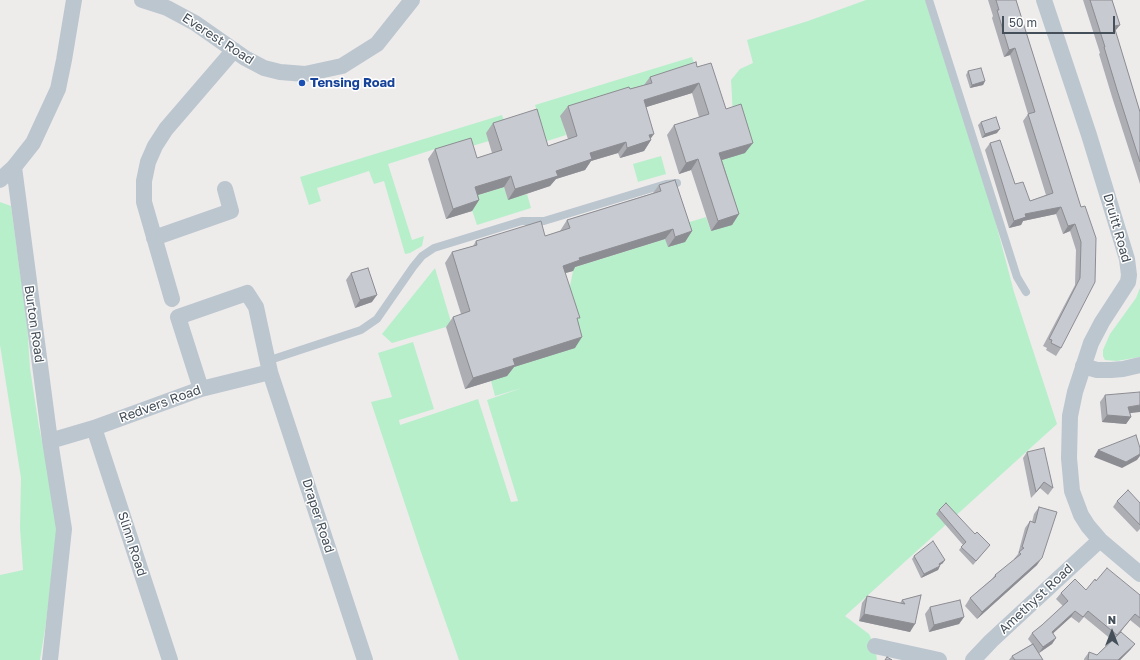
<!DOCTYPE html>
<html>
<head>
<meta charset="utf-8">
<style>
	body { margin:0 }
	#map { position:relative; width:1140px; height:660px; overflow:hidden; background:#eeebeb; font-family:"Golos Text",sans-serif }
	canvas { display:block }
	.north { position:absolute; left:1092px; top:612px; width:40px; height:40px; -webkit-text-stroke:3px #fff; paint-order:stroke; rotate:0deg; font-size:11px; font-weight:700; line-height:16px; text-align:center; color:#444f59 }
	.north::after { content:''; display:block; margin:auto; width:14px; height:18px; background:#444f59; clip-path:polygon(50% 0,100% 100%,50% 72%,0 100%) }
	.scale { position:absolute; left:1002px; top:16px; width:113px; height:18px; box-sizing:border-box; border:2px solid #444f59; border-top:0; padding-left:5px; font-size:12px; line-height:14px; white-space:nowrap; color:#444f59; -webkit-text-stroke:3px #fff; paint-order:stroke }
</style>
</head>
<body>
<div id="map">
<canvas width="1140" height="660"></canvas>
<div class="north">N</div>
<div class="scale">50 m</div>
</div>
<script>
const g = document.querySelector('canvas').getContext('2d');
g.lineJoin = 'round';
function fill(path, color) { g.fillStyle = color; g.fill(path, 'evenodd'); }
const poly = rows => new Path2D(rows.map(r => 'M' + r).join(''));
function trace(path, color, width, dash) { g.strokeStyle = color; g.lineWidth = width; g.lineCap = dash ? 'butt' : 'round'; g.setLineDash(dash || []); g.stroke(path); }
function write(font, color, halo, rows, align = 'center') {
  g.font = font + ' "Golos Text",sans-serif'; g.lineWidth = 3; g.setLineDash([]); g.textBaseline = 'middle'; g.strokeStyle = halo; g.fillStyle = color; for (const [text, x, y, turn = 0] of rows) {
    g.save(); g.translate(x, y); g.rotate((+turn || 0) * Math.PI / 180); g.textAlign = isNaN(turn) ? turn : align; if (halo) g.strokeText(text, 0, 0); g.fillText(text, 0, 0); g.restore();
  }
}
const green = poly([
	[866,0,925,0,990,201,1014,292,1057,424,845,616,869,634,875,646,877,660,459,660,421,552,371,402,392,397,378,353,413,342,434,409,399,420,400,425,478,399,511,502,518,501,487,400,522,388,495,396,491,381,497,342,569,291,573,271,572,268,665,239,680,225,706,217,711,231,712,163,733,115,731,80,740,69,753,63,747,40,808,21],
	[692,57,698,75,561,116,566,135,547,141,535,105],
	[502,115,506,127,489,141,438,156,435,149,388,164,412,240,424,236,422,246,410,253,405,254,384,181,374,184,369,171,317,188,321,201,309,205,300,177],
	[661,156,666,174,638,182,633,164],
	[504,187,508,199,527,194,531,208,477,225,468,198],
	[0,202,11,206,14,228,27,324,30,368,39,427,49,475,57,530,46,623,40,660,0,660,0,575,23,570,20,528,21,478,0,345],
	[435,268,451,322,446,327,392,343,382,334],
	[1140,288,1140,357,1117,361,1105,360,1103,356,1103,350,1110,334,1136,298]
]);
const lane = poly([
	[929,0,1017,277,1026,292],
	[267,361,361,330,377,319,413,267,422,256,434,248,522,221,544,221,666,184,677,183]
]);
const street = poly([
	[142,0,167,8,195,23,245,58,264,68,280,72,305,74,342,66,377,44,412,0],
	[1044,0,1089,135,1127,259,1129,275,1128,282,1102,322,1091,343,1075,392,1070,416,1069,458,1072,491,1081,515,1088,526,1100,540,1140,574],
	[14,167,50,441,64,529,50,660],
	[0,180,14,167,33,143,58,89,64,60,74,0],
	[154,238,231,211,225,189],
	[172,299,144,202,144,181,148,162,155,146,166,129,234,50],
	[1083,366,1097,370,1111,370,1123,369,1140,365],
	[201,389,178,317,247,293,256,307,270,372,365,660],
	[94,428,170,660],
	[50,441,94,428,201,389,270,372],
	[875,646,939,660],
	[973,660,991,641,1100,540]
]);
const wall = poly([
	[988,0,1016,0,1081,207,1096,238,1061,348,1056,356,1046,350,1047,348,1043,346,1075,285,1076,250,1070,231,1063,234,1056,214,1023,221,1021,225,1009,228,985,150,990,143,1015,184,1030,201,1046,195,1023,121,1028,114,1010,55,1004,57,992,18,993,16],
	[1083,0,1112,0,1120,25,1115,31,1140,112,1140,184,1112,97,1099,54,1100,53],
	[697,67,726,109,745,153,722,160,739,214,732,225,711,231,691,170,679,174,667,135,674,125,699,117,692,93,646,107,651,140,644,151,620,158,618,153,591,161,585,170,556,179,550,186,508,200,504,187,478,195,479,200,472,211,446,219,428,159,435,149,477,158,492,153,486,133,493,123,548,146,568,139,560,116,568,106,644,85,650,77],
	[968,71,985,81,983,85,970,88,966,75],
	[981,122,997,133,982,138,978,125],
	[659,185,692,231,685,242,668,247,665,239,575,267,573,271,565,273,577,321,575,348,514,367,507,376,465,389,446,327,453,317,461,314,445,263,452,252,473,246,476,241,545,236,560,231,567,220,653,193],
	[351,273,372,302,355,308,346,280],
	[1105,395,1130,413,1131,417,1126,424,1102,422,1100,402],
	[1027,452,1053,488,1048,495,1040,488,1031,498,1023,458],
	[1117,501,1140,503,1140,529,1137,532,1113,507],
	[1039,507,1037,565,977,619,965,606,970,598,992,579,995,575,1015,560,1014,559,1018,554,1025,528,1030,521,1032,522,1034,514],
	[939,510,975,534,990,545,973,565,959,550,963,545,936,514],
	[914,556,943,563,940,565,938,570,921,578,912,559],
	[1096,581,1140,595,1140,628,1130,620,1118,635,1135,644,1130,650,1120,660,1084,660,1084,659,1089,652,1097,655,1112,640,1084,617,1079,623,1071,617,1053,633,1056,638,1052,644,1039,653,1043,660,1009,660,1012,656,1032,644,1028,639,1032,633,1042,625,1063,606,1056,599,1061,593,1086,590],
	[921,595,910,632,859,621,862,603,867,596,900,603,902,600],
	[930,607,964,617,959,624,929,632,925,614]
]);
const shadedWall = poly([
	[1120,25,1115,31,1114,26],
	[1015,48,1010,55,1004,57,1009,50],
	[985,81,983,85,970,88,972,85],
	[699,83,692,93,637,110,644,100],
	[1000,129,997,133,982,138,985,134],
	[654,134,649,141,651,140,644,151,620,158,627,148,649,135],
	[626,142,618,153,591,161,585,170,556,179,550,186,508,200,515,189,556,171,590,153],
	[753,143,745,153,712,163,719,153],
	[698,159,691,170,679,174,686,163],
	[511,176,504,187,468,198,475,187],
	[479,200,472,211,446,219,453,209],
	[1061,207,1056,214,1023,221,1021,225,1009,228,1014,221,1025,214],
	[739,214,732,225,711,231,718,221],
	[1075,224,1070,231,1063,234,1068,226],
	[673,229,665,239,575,267,573,271,555,276,563,266,579,258],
	[692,231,685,242,668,247,675,237],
	[377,295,372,302,355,308,360,300],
	[582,337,575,348,514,367,507,376,465,389,473,378,513,359],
	[1140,405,1140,412,1123,414,1128,407],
	[1107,415,1131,417,1126,424,1102,422],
	[1098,450,1140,454,1140,456,1137,460,1122,468,1094,457],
	[1044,482,1040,488,1031,498,1036,492],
	[1042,558,1037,565,977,619,982,612],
	[945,560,943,563,937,567,939,564],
	[940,566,938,570,921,578,924,574],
	[1075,611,1071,617,1048,638,1052,632],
	[864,614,915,624,910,632,859,621],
	[1135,614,1130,620,1113,641,1117,635],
	[964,617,959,624,929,632,934,625],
	[1056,638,1052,644,1039,653,1043,647],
	[1135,644,1130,650,1120,660,1118,660]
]);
const building = poly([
	[996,0,1016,0,1081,207,1085,206,1096,238,1095,282,1061,348,1051,343,1052,340,1049,339,1080,278,1081,242,1075,224,1068,226,1061,207,1025,214,1026,217,1014,221,990,143,1000,140,1015,184,1023,182,1030,201,1053,193,1028,114,1035,112,1015,48,1009,50,997,10,999,10,996,0],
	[1090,0,1112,0,1120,25,1114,26,1140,112,1140,162,1117,90,1104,47,1105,47,1090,0],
	[696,62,697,67,711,63,726,109,741,104,753,143,719,153,739,214,718,221,698,159,686,163,674,125,709,114,699,83,644,100,654,134,649,135,651,140,627,148,626,142,590,153,592,159,556,171,558,176,515,189,511,176,475,187,479,200,453,209,435,149,471,138,477,158,502,150,493,123,537,109,548,146,577,136,568,106,629,87,630,89,652,83,650,77,696,62],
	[981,68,985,81,972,85,968,71,981,68],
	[996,117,1000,129,985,134,981,122,996,117],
	[675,180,692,231,675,237,673,229,579,258,580,260,563,266,580,318,577,318,582,337,513,359,515,365,473,378,453,317,470,311,452,252,477,245,476,241,541,221,545,236,570,228,567,220,661,191,659,185,675,180],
	[368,268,377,295,360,300,351,273,368,268],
	[1140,392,1140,405,1128,407,1131,417,1107,415,1105,395,1140,392],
	[1136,435,1140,448,1140,454,1126,462,1098,450,1136,435],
	[1044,448,1053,488,1044,482,1036,492,1027,452,1044,448],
	[1128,490,1140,503,1140,525,1117,501,1128,490],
	[946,503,975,534,977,532,990,545,976,561,961,547,966,542,939,510,946,503],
	[1039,507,1057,512,1042,558,982,612,970,598,996,576,995,575,1021,554,1019,552,1024,548,1022,547,1030,521,1035,523,1039,507],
	[933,541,945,560,939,564,940,566,924,574,914,556,933,541],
	[1107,568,1140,595,1140,618,1135,614,1117,635,1088,611,1083,617,1075,611,1052,632,1056,638,1043,647,1032,633,1042,625,1068,601,1061,593,1075,579,1086,590,1095,579,1096,581,1107,568],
	[921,595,915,624,864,614,867,596,905,604,902,600,921,595],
	[960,600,964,617,934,625,930,607,960,600],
	[1121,632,1135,644,1118,660,1088,660,1089,652,1097,655,1121,632],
	[1033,644,1043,660,1015,660,1012,656,1033,644],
	[887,657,892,660,885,660,887,657]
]);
const markers = [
	[302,83,4,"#1a4fb4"]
];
const streetNames = [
	["Everest Road",218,39,33],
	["Druitt Road",1117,228,74],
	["Burton Road",34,324,82],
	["Redvers Road",160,404,-20],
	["Draper Road",318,516,72],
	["Slinn Road",132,544,72],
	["Amethyst Road",1036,599,-43]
];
const transitNames = [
	["Tensing Road",310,83]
];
fill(green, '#b7efcb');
trace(lane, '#bcc6cf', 8);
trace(street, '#bcc6cf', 16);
fill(wall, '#acaeb4');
fill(shadedWall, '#8c8d92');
fill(building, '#c8cad1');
trace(building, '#8c8d92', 1);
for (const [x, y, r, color] of markers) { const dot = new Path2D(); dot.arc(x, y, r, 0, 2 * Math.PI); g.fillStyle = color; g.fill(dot); trace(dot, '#fff', 1.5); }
write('13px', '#444f59', '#fff', streetNames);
write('bold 13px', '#164399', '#fff', transitNames, 'left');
</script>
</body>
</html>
